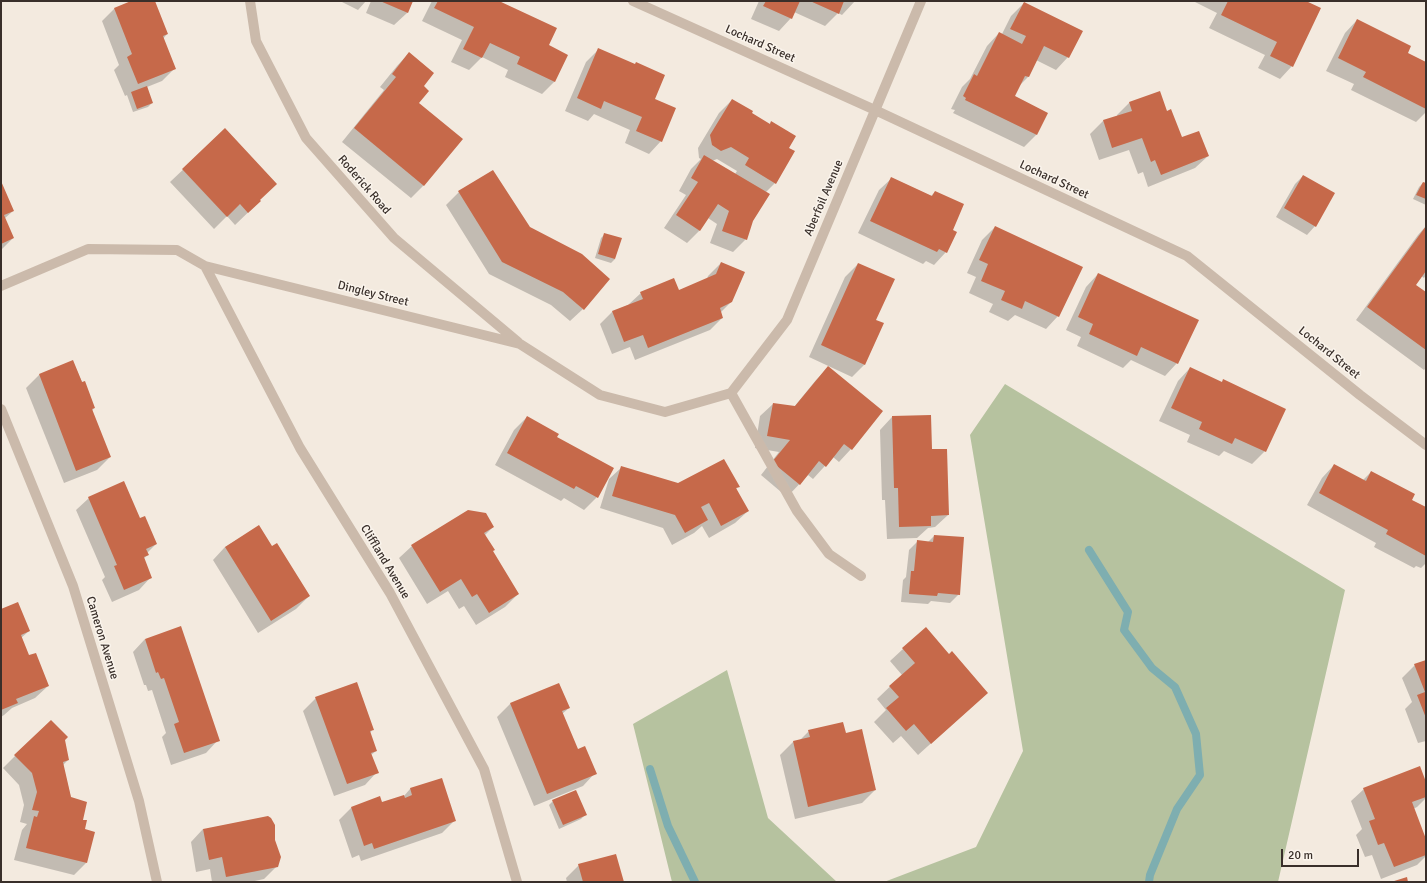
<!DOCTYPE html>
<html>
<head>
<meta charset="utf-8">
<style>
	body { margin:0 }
	#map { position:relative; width:1427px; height:883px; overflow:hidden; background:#f3eadf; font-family:Signika,sans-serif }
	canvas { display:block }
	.frame { position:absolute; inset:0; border:2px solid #392f2a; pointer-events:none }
	.scale { position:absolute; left:1281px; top:849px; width:78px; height:18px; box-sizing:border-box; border:2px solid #392f2a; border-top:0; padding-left:5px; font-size:12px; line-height:14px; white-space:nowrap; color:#392f2a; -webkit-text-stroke:3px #faf4ec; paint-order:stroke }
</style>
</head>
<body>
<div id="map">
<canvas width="1427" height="883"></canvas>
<div class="frame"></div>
<div class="scale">20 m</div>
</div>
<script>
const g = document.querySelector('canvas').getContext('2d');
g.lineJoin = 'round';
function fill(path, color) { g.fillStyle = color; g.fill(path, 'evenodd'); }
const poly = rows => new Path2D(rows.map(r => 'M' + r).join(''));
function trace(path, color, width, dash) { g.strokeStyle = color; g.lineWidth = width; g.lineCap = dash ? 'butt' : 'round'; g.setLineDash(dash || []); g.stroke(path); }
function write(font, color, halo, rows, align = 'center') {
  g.font = font + ' Signika,sans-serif'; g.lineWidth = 3; g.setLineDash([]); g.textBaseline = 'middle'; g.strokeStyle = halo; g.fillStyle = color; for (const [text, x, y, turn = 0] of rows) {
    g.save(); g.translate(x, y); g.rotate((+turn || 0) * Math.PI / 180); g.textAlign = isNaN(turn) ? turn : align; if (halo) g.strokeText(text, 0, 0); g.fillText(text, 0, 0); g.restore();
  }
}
const green = poly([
	[1005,384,1345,590,1278,882,884,882,976,847,1023,751,970,435],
	[727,670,768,818,837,882,672,882,633,724]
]);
const shadow = poly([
	[134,1,154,1,167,34,163,39,174,69,162,81,147,87,152,103,148,107,133,112,127,95,125,96,114,70,119,65,102,21,114,9],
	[340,1,366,1,358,10],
	[371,1,412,1,407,13,394,25,366,13],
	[432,1,497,1,547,46,555,81,542,94,505,77,508,70,482,57,469,70,451,62,462,40,422,21],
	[759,1,855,1,842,15,838,13,825,26,794,12,791,18,779,31,751,19],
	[1193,1,1304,1,1292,66,1280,79,1258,68,1265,55,1209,28,1217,13],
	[1024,3,1068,57,1056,70,1036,60,1028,77,1019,86,1014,96,1047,113,1036,135,1024,147,953,113,955,110,951,109,962,87,970,79,987,46,999,33,1002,34,1011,16],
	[1357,20,1406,54,1426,63,1426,112,1416,122,1351,90,1354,84,1326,71,1345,33],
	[599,49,654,100,661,141,649,154,625,143,630,130,594,114,588,121,565,111,586,62],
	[409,53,422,86,418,103,462,139,423,186,411,198,342,142,384,90,380,87,397,66],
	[732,100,769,125,771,122,788,148,775,183,766,192,752,220,746,239,733,252,710,243,717,224,708,218,700,230,687,243,664,228,686,195,679,191,691,169,701,159,699,158,698,148,719,113],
	[717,159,737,171,735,174,712,161],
	[1129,103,1167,112,1181,139,1208,156,1195,168,1148,187,1143,172,1138,174,1129,150,1099,160,1090,134,1103,121,1117,117,1117,115],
	[225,130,260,201,235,225,227,216,214,229,170,182],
	[1303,176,1315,226,1307,235,1276,217,1295,184],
	[892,178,931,196,935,192,951,230,946,252,934,265,926,261,923,264,858,233,879,190],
	[1423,183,1426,184,1426,205,1413,199,1419,187],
	[1,184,13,211,4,219,13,238,1,250],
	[459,192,583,309,570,321,551,305,489,274,446,205],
	[1426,226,1426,275,1424,278,1421,276,1415,285,1426,293,1426,368,1424,370,1356,320,1418,235],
	[995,227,1058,316,1046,329,1015,315,1008,321,989,312,993,304,969,293,976,277,967,273,982,240],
	[605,234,615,259,611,263,595,258,601,238],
	[721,263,731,302,720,313,722,318,710,330,635,360,630,347,612,354,600,324,612,312,628,305,641,293,678,291,707,279,708,276],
	[858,264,865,364,852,377,809,357,845,277],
	[1098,274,1177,363,1165,376,1131,360,1123,368,1077,346,1081,337,1066,330,1086,287],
	[73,362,94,408,92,411,110,457,97,470,64,483,26,388,39,375],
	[828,368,851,449,839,462,833,457,813,479,808,475,787,497,761,475,779,452,755,448,760,416,773,404,794,407,816,380],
	[1190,368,1221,383,1223,381,1265,451,1252,464,1224,451,1219,456,1187,442,1190,435,1159,421,1178,381],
	[527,417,556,438,597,497,584,510,564,498,561,501,495,465,514,430],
	[892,417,931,450,948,515,935,527,928,528,917,538,887,539,885,500,882,500,880,430],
	[1334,465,1363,480,1371,472,1411,500,1426,509,1426,563,1421,568,1416,566,1414,568,1374,547,1376,543,1307,505,1322,478],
	[622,467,678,485,738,487,736,489,748,511,735,523,709,538,702,526,694,533,672,545,663,528,600,508,609,479],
	[89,498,140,519,156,544,147,553,148,555,143,559,151,577,139,590,112,602,102,580,105,577,76,510],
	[258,527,271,547,309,596,296,609,258,633,213,560,225,547],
	[493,527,485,535,492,552,518,594,505,607,476,625,464,606,459,609,448,591,427,604,399,558,412,546],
	[934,536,959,594,950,603,931,601,928,604,901,602,903,580,906,577,909,550,917,542,928,542],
	[1,610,29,631,21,638,29,657,48,686,35,698,12,708,4,715,1,717],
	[145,639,218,740,206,753,171,765,162,737,166,733,152,690,148,691,146,685,144,685,133,652],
	[903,649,948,655,987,693,918,755,901,736,893,743,874,722,886,710,877,699,902,675,890,661],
	[1426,661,1426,741,1418,743,1405,709,1412,702,1402,678,1415,665],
	[559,684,569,708,562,714,577,751,595,773,583,786,534,806,497,717,510,704],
	[316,698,373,729,370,733,376,751,371,755,377,772,365,785,334,796,303,711],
	[809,731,845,734,875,790,862,803,795,819,780,755,793,742,799,741],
	[64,740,68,760,63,765,71,798,83,830,86,863,74,875,14,860,22,830,27,824,20,822,24,805,19,785,3,768,15,756],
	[441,779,455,820,442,833,361,861,359,855,352,858,339,820,351,808,382,803,404,796,410,789],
	[1426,785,1426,798,1417,807,1413,809,1426,842,1426,856,1417,865,1381,879,1372,855,1365,857,1356,835,1362,829,1351,801,1364,789],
	[553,801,585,815,581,819,559,829,549,805],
	[203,829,274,840,277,866,264,879,250,882,212,882,210,869,196,872,191,842],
	[579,865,623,882,567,882,566,878]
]);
const stream = poly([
	[1089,550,1128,612,1124,630,1152,668,1175,687,1196,734,1200,775,1177,809,1150,875,1149,882],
	[650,769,668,826,695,882]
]);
const building = poly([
	[131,1,155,1,168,34,163,36,176,69,138,84,127,57,132,54,114,8],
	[380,1,413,1,408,13],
	[438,1,499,1,557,28,549,45,568,55,555,82,517,64,520,57,490,43,482,58,463,49,474,27,434,8],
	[766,1,800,1,792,19,763,6],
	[810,1,844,1,839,14],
	[1228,1,1306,1,1321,8,1293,67,1270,56,1277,42,1221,15],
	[1024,2,1083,31,1069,58,1044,46,1029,77,1025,76,1015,96,1048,113,1037,135,965,100,966,98,963,96,974,74,977,76,999,32,1022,44,1026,36,1010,29],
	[1357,19,1411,46,1408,53,1426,62,1426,109,1363,77,1366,72,1338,58],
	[598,48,635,64,636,62,665,75,655,99,676,108,662,142,636,131,642,117,604,101,601,109,577,98],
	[409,52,434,73,424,86,429,91,419,103,463,139,424,186,354,128,396,77,392,74],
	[147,86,153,103,137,109,131,92],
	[1160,91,1167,111,1171,109,1182,137,1199,131,1209,156,1161,175,1155,160,1151,162,1142,138,1112,148,1103,120,1132,111,1129,102],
	[732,99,753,111,752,113,770,124,771,121,796,136,789,148,795,151,776,184,745,165,749,158,731,147,721,151,712,145,710,135],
	[225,128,277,184,260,200,261,201,248,213,240,204,227,217,182,169],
	[704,155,770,194,753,221,747,240,722,231,729,211,718,204,700,231,676,215,698,182,691,178],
	[493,170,530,227,582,254,610,279,584,310,563,292,502,262,458,191],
	[1303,175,1335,193,1316,227,1284,208],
	[891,177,932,196,935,191,964,204,953,230,957,232,947,253,939,249,937,252,870,221],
	[1,181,14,211,4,215,14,238,1,244],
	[1423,182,1426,183,1426,199,1416,195],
	[995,226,1083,267,1059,317,1025,301,1022,309,1001,300,1005,291,981,281,988,264,979,260],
	[1426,226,1426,271,1416,285,1426,292,1426,350,1367,307],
	[604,233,622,238,615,259,598,254],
	[721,262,745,272,732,302,720,308,723,318,648,348,643,335,624,342,612,311,643,299,640,292,674,278,679,290,716,274],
	[858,263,895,279,876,320,884,323,865,365,821,345],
	[1098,273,1199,320,1178,364,1141,347,1137,356,1089,334,1093,324,1078,317],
	[73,360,82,382,85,381,95,408,92,409,111,457,76,471,39,374],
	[828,366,883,411,852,450,844,444,826,467,819,461,800,485,772,462,790,440,767,436,773,403,795,406],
	[1190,367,1222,382,1223,379,1286,409,1266,452,1235,438,1232,444,1199,429,1202,422,1171,408],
	[931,415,932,449,947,449,949,515,931,516,931,526,899,527,898,488,894,488,892,416],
	[527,416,559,434,557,437,614,468,598,498,576,486,574,489,507,453],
	[724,459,740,487,736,488,749,511,721,526,709,503,701,507,708,520,685,533,675,515,612,496,621,466,678,483],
	[1334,464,1366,481,1371,471,1415,494,1412,500,1426,507,1426,556,1386,534,1388,530,1319,493],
	[124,481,140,518,145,516,157,544,146,549,149,555,144,557,152,578,124,590,114,566,117,565,88,497],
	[468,510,486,513,494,527,484,533,495,550,493,551,519,594,489,613,477,594,472,597,461,579,440,592,411,545],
	[259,525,272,546,277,543,310,596,271,621,225,547],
	[934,535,964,537,960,595,938,593,937,596,909,594,911,571,914,571,917,540,933,542],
	[18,602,30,631,21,635,29,655,36,653,49,686,16,699,18,703,1,710,1,609],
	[181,626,220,741,184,753,174,724,179,722,164,678,161,679,158,672,156,673,145,639],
	[926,627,949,654,952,651,988,693,931,744,914,724,906,731,886,708,899,697,889,686,915,663,902,648],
	[1426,660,1426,718,1417,695,1425,692,1414,664],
	[357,682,374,730,370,731,377,751,371,753,379,773,347,784,315,697],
	[559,683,570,708,562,711,578,749,585,746,597,774,547,794,510,703],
	[51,720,68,737,65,740,69,760,63,762,71,797,87,802,83,820,87,820,85,829,95,832,87,863,26,848,34,816,37,817,39,811,32,810,37,792,32,773,14,755],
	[843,722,846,733,862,729,876,790,808,807,793,741,810,737,808,730],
	[1420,766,1426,782,1426,797,1412,802,1426,839,1426,855,1394,867,1384,843,1378,845,1369,821,1375,819,1363,788],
	[442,778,456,821,374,849,372,843,364,846,351,807,380,796,382,802,404,795,405,798,412,795,410,788],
	[576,790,587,815,563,825,552,800],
	[268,816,271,818,275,825,275,840,281,857,278,867,226,877,222,857,209,860,203,829],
	[616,854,624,882,583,882,578,864],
	[1407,877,1408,882,1391,882]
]);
const minor = poly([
	[250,1,256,41,306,138,394,238,518,342],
	[633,1,875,110,1187,256,1360,395,1426,445],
	[205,266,300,448,390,593,484,769,517,882],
	[1,286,88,249,177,250,205,266,520,344,600,395,665,412,731,393],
	[731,393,787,320,921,1],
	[731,393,797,511,829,554,861,576],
	[1,409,73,586,139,801,157,882]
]);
const streetNames = [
	["Lochard Street",760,44,24],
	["Lochard Street",1054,180,25],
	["Roderick Road",364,185,49],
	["Aberfoil Avenue",824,198,-67],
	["Dingley Street",373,294,14],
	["Lochard Street",1329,353,39],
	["Cliffland Avenue",385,562,59],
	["Cameron Avenue",102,638,73]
];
fill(green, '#b6c29f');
fill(shadow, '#0003');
trace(stream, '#7eaeb0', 8);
fill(building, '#c6694a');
trace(minor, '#cbbaab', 10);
write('12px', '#392f2a', '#faf4ec', streetNames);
</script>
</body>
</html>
